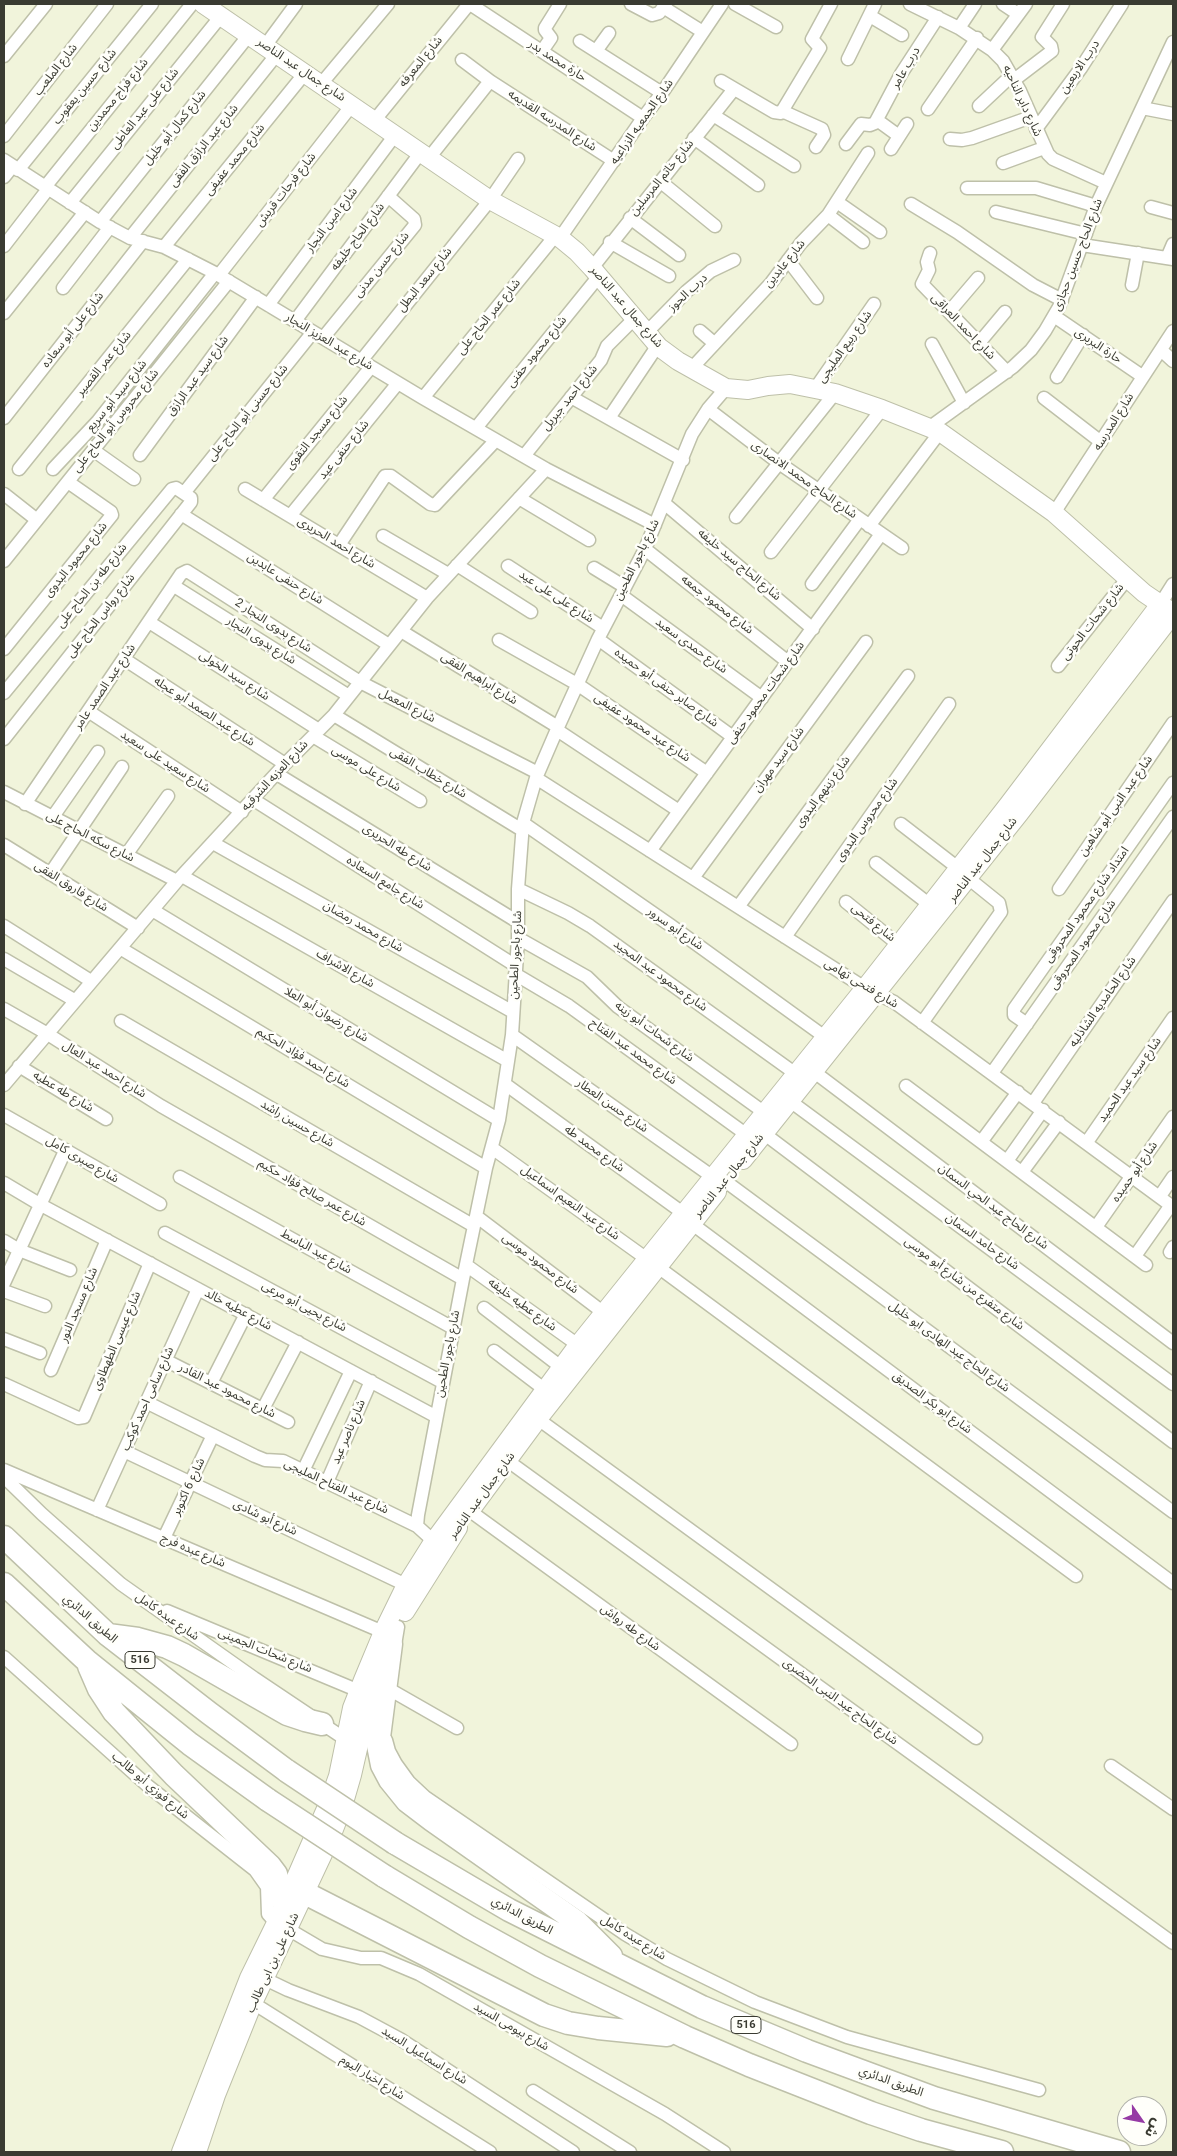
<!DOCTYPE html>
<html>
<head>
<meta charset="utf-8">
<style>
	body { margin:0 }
	#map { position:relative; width:1177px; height:2156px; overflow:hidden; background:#f1f4db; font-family:Roboto,"Noto Sans Arabic",sans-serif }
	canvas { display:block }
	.frame { position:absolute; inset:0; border:5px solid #3a3b32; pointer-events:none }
	.north { position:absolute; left:1117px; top:2096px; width:50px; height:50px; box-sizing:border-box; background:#fffffa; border:1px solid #b0b1aa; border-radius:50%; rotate:123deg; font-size:14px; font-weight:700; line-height:20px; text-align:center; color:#3a3b32 }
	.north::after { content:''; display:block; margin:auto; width:18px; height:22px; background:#963ba5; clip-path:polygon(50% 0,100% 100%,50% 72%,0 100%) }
</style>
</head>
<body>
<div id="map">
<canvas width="1177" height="2156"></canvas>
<div class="frame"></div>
<div class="north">ش</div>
</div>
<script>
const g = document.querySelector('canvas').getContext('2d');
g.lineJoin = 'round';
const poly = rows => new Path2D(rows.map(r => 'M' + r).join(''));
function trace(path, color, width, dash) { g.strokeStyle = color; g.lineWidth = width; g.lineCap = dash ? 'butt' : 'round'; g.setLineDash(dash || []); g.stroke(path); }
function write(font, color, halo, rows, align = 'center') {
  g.font = font + ' Roboto,"Noto Sans Arabic",sans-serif'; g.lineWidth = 5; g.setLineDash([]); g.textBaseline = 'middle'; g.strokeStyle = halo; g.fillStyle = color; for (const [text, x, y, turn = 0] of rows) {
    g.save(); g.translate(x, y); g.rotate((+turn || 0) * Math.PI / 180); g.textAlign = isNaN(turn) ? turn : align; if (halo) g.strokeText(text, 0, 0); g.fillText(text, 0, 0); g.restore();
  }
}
const street = poly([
	[470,4,643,118],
	[631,4,652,15,659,13,666,4],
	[735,4,776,27],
	[910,4,959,28,992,50,1003,61,1020,91,1048,154,1053,159,1106,183],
	[1003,4,1018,14],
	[663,7,703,32],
	[870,16,902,35],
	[959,28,975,4],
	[580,41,662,93],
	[265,46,296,4],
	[992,50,1026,4],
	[542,51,551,38,545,30,545,28,560,4],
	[596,51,609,33],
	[4,56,46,4],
	[848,59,875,4],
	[462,60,490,81,614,161],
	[1014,80,1052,51,1051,46,1042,37,1063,4],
	[721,81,774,112,781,113,820,48,812,39,831,4],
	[321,84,388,4],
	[979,106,1011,76],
	[1142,108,1173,114],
	[928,109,977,38],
	[782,111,822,129,824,135,816,147],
	[713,115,794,166],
	[877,120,899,136],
	[374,121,469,4],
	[1036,129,1081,68,1122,4],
	[4,136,107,4],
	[694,138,758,185],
	[950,139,962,140,972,138,1031,117],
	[846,144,861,124,870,125,875,123,901,74,938,17],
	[891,149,907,124],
	[429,158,490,81],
	[4,160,100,222,130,238,164,247,215,273,423,398,546,469,655,525],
	[1003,163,1044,148],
	[18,170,152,4],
	[4,177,12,167],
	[661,182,715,226],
	[45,187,192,4],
	[967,188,1036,188,1096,206],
	[837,202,880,232],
	[70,203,221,16],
	[911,204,957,232,1033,285,1062,300],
	[1151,207,1173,213],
	[996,212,1086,234],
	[828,215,863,242],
	[630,218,679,255],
	[100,222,249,35],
	[130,238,277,54],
	[560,238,643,118,662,93,722,4],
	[610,242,669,276],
	[1082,245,1173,259],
	[4,246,48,189],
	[164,247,305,73],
	[930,253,927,262,929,270,922,284,1007,372],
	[1167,258,1173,244],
	[788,260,817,298],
	[592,268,734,89],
	[219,275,352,105],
	[1132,285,1138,253],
	[63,288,110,227],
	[268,305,395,135],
	[949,312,978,278],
	[4,313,85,212],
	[1054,316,1142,376],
	[295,321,421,152],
	[700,331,714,343],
	[646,333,687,291,711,271,734,260],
	[323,338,415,225,414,219,388,196],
	[979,343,1005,312],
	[932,344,964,403],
	[1161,350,1173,361],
	[361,361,490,200,518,159],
	[692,368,771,283,801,243,828,215,868,153],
	[1057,377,1083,335],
	[815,389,874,304],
	[571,397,683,460],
	[423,398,555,236],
	[1044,398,1101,442],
	[708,409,779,463,902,548],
	[4,418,143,241],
	[609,418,658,345],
	[930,427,1013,367,1031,350,1045,331,1059,307,1096,206,1173,42],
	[476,428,599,276],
	[93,450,134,479],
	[140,455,256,297],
	[524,456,601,360,607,346,634,319],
	[19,469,188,259],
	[53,469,98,421,215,273],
	[245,489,427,598],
	[184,493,313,332],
	[4,494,37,520],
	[519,498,589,540],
	[263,500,371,367],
	[664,503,813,629],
	[1054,513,1173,331],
	[181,514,389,645],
	[290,516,398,383],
	[736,517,835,393],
	[869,526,940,432],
	[383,536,448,574],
	[339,545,385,476,391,476,430,504,435,505,496,440],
	[645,549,788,662],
	[771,552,882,409],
	[4,561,229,281],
	[457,565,531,612],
	[508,566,603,628],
	[594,568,625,587],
	[812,584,860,519],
	[174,586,349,696],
	[621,595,762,698],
	[1161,603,1173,584],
	[149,622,319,730],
	[401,631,558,727],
	[598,639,733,737],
	[499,640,577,684,707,773],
	[4,649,112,515,111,512,68,482],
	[124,659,285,764],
	[1058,666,1127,579],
	[4,693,172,489,176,488,191,498,191,502,4,739],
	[88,711,242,812],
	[334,715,522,830],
	[557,730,679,811],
	[313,736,420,801],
	[277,774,518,922],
	[536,778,865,988,894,1002,1173,1207],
	[4,792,177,881],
	[254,800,516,966],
	[25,804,181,574,187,571,360,682,538,773],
	[52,818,98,752],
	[523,823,670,925,825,1037],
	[901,824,958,868],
	[213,843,513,1012],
	[4,845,138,928],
	[650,851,881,534],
	[126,855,168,796],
	[876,863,930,905],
	[50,874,122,767],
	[182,876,508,1061],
	[693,878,866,642],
	[518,889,568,913,590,926,796,1074],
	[1059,889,1173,723],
	[846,902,899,945],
	[738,907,908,676],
	[154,911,499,1120],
	[4,926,91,981],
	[785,937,949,704],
	[518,938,587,977,618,1007,765,1113],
	[120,948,486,1168],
	[4,959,74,1000],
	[515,974,569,1006,747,1135],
	[4,1009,46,1033,161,1106,463,1279],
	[121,1021,474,1226],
	[922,1023,1001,912,999,903,968,878],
	[1027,1024,1014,1015,1014,1009,1173,783],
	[512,1035,713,1177],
	[19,1066,106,1119],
	[813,1071,1173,1343],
	[992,1073,1173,817],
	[505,1084,683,1213],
	[4,1085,177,881,285,764,334,715,427,598,546,469],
	[906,1086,1146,1265],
	[790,1101,1173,1384],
	[1033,1103,1173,901],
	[4,1115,160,1204],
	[758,1129,1173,1442],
	[981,1142,1018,1092],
	[1087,1142,1173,1018],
	[492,1148,647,1259],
	[1007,1161,1043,1110],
	[1022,1172,1059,1122],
	[180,1177,453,1328],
	[725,1181,1173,1512],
	[4,1183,41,1205,435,1416],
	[1160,1196,1173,1177],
	[476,1216,604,1313],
	[691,1223,1173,1583],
	[1096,1227,1173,1117],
	[165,1233,442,1382],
	[4,1241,19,1250,70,1270],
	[1170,1252,1173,1247],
	[1135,1256,1171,1205],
	[466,1265,578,1345],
	[658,1267,1076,1576],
	[4,1283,65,1151],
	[4,1291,45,1306],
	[484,1308,561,1367],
	[4,1339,40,1353],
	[494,1351,544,1389],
	[165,1360,288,1422],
	[51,1370,107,1240],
	[211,1383,246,1314],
	[4,1384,78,1418,84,1417,150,1263],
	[146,1402,255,1456,265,1460,283,1461,417,1526],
	[263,1409,298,1342],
	[538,1419,976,1738],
	[124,1451,406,1585],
	[508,1461,1173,1943],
	[4,1470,383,1632],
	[303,1471,351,1371],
	[4,1477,42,1514,121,1584,254,1678,345,1739],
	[327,1482,371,1381],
	[97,1510,198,1289],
	[470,1511,791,1744],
	[164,1538,213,1435],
	[439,1546,417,1526,418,1515,463,1279,486,1168,499,1120,512,1035,518,938,518,889,523,823,536,778,558,727,598,639,645,549,692,434,708,409,726,388],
	[167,1611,359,1691],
	[394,1651,398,1627],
	[4,1657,148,1786,255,1870,267,1887,268,1914,276,1923],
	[387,1688,457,1728],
	[386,1740,389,1751,396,1764,409,1782,425,1797,625,1934,667,1959,755,2002,847,2037,1039,2090],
	[1111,1766,1173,1809],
	[288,1929,322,1949,361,1958,381,1958,419,1974,665,2114,724,2152],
	[265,1979,288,1990,359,2017,400,2039,573,2152],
	[253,2003,490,2152],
	[533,2091,630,2152]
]);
const secondary = poly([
	[203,4,490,200,560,238,577,252,592,268,659,347,678,361,726,388,748,390,768,386,790,384,835,393,882,409,940,432,1054,513,1144,593,1169,610],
	[743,1160,1019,814,1173,614],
	[473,1507,538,1419,717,1192],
	[405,1612,458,1528],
	[181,2152,249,1978,276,1923,328,1804,338,1776,352,1708,363,1680,383,1632,406,1585,433,1542,578,1345,865,988,1008,805,1161,603],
	[197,2152,216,2095,253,2003,331,1837,343,1806,352,1775,366,1714,382,1666]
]);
const highway = poly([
	[4,1537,107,1634,209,1713,287,1771],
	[4,1584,87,1661,190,1744,268,1800],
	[108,1635,138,1639,167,1647,184,1655,287,1714,305,1720,322,1724],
	[391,1644,378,1745,382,1765,390,1780,407,1801,432,1820,577,1922,611,1956],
	[89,1666,99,1689,114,1712,174,1775,270,1866,276,1874,284,1904],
	[395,1843,509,1910,702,2007,807,2051,934,2098,1119,2152],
	[384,1876,469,1927,540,1966,685,2037,749,2065,871,2113,921,2130,1002,2152],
	[305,1893,544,2015,568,2023,598,2028,667,2035]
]);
const highwayBridge = poly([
	[287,1771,395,1843],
	[268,1800,384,1876]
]);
const shields = [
	[140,1660,30],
	[746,2025,30]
];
const shieldNames = [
	["516",140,1660],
	["516",746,2025]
];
const streetNames = [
	["حارة محمد بدر",557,61,33],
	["شارع المعرفه",421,62,-51],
	["درب الاربعين",1080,67,-56],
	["درب عامر",906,68,-60],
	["شارع الملعب",56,70,-52],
	["شارع جمال عبد الناصر",301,70,34],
	["شارع حسين يعقوب",85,87,-51],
	["شارع فراج محمدين",118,95,-51],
	["شارع داير الناحيه",1022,101,65],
	["شارع على عبد العاطى",145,109,-51],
	["شارع المدرسه القديمه",552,121,33],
	["شارع الجمعيه الزراعيه",642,122,-55],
	["شارع كمال أبو خليل",175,128,-51],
	["شارع عبد الرازق الفقى",204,146,-51],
	["شارع محمد عفيفى",235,160,-51],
	["شارع خاتم المرسلين",662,178,-51],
	["شارع فرحات قريش",286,190,-52],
	["شارع امين النجار",332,220,-53],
	["شارع الحاج خليفه",358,237,-53],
	["شارع الحاج حسين حجازى",1078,255,-69],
	["شارع عابدين",785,264,-51],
	["شارع حسن مدنى",382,265,-51],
	["شارع سعد البطل",425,280,-51],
	["درب الحوز",688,293,-43],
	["شارع جمال عبد الناصر",626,307,49],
	["شارع عمر الحاج على",489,317,-51],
	["شارع احمد العراقى",963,327,46],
	["شارع على أبو سعاده",73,330,-52],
	["شارع عبد العزيز النجار",329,342,31],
	["حارة البربرى",1098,346,34],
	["شارع ربيع المليجى",845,347,-55],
	["شارع محمود حفنى",537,352,-51],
	["شارع عمر القصير",104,364,-51],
	["شارع سيد عبد الرازق",198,376,-54],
	["شارع سيد أبو سريع",117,396,-51],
	["شارع احمد جبريل",570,398,-51],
	["شارع حسنى أبو الحاج على",248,413,-51],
	["شارع محروس أبو الحاج على",116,421,-51],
	["شارع المدرسه",1114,422,-58],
	["شارع مسجد التقوى",317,433,-51],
	["شارع حنفى عيد",344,450,-51],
	["شارع الحاج محمد الانصارى",804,480,35],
	["شارع احمد الحريرى",336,543,31],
	["شارع محمود البدوى",76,560,-51],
	["شارع باجور الطحين",637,560,-64],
	["شارع الحاج سيد خليفه",739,565,40],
	["شارع حنفى عابدين",285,579,32],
	["شارع طه بن الحاج على",92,586,-51],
	["شارع على على عيد",556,597,33],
	["شارع محمود جمعه",717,605,38],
	["شارع رواس الحاج على",101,616,-52],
	["شارع شحات الحوتى",1093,622,-52],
	["شارع بدوى النجار 2",273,626,33],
	["شارع بدوى النجار",261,641,32],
	["شارع حمدى سعيد",691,646,36],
	["شارع سيد الخولى",234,676,33],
	["شارع ابراهيم الفقى",479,679,32],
	["شارع عبد الصمد عامر",105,687,-56],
	["شارع صابر حنفى أبو حميده",666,688,36],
	["شارع شحات محمود حنفى",766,693,-54],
	["شارع المعمل",407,706,27],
	["شارع عبد الصمد أبو عجله",204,712,33],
	["شارع عيد محمود عفيفى",642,728,34],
	["شارع سيد مهران",779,760,-54],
	["شارع سعيد على سعيد",165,762,33],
	["شارع على موسى",366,769,31],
	["شارع خطاب الفقى",428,773,31],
	["شارع العزبه الشرقيه",275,776,-47],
	["شارع زينهم البدوى",823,792,-54],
	["شارع عبد النبى أبو شاهين",1116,806,-55],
	["شارع محروس البدوى",867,820,-55],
	["شارع سكه الحاج على",90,837,27],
	["شارع طه الحريرى",397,848,32],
	["شارع جمال عبد الناصر",983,860,-52],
	["شارع جامع السعاده",385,883,32],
	["شارع فاروق الفقى",71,887,32],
	["امتداد شارع محمود المحروقى",1087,905,-55],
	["شارع فتحى",873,923,39],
	["شارع محمد رمضان",363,927,30],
	["شارع أبو سرور",675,929,35],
	["شارع محمود المحروقى",1083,945,-55],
	["شارع باجور الطحين",516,955,-87],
	["شارع الاشراف",345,969,30],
	["شارع محمود عبد المجيد",660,976,36],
	["شارع فتحى تهامى",861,984,31],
	["شارع الحامديه الشاذليه",1103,1002,-55],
	["شارع رضوان أبو العلا",326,1015,31],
	["شارع شحات أبو زينه",654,1032,36],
	["شارع محمد عبد الفتاح",633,1052,36],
	["شارع احمد فؤاد الحكيم",303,1058,31],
	["شارع احمد عبد العال",104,1070,32],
	["شارع سيد عبد الحميد",1130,1080,-55],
	["شارع طه عطيه",63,1092,31],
	["شارع حسن العطار",612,1106,35],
	["شارع حسين راشد",297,1124,30],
	["شارع محمد طه",594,1149,36],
	["شارع صبرى كامل",82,1160,30],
	["شارع أبو حميده",1135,1172,-55],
	["شارع جمال عبد الناصر",729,1176,-51],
	["شارع عمر صالح فؤاد حكيم",312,1193,30],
	["شارع عبد النعيم اسماعيل",570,1203,36],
	["شارع الحاج عبد الحي السمان",993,1207,37],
	["شارع حامد السمان",982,1242,36],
	["شارع عبد الباسط",316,1252,29],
	["شارع محمود موسى",540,1264,37],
	["شارع متفرع من شارع أبو موسى",964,1284,37],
	["شارع مسجد النور",79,1305,-67],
	["شارع عطيه خليفه",522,1305,36],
	["شارع يحيى أبو مرعى",304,1307,28],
	["شارع عطيه خالد",238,1310,28],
	["شارع عيسى الطهطاوى",117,1341,-67],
	["شارع الحاج عبد الهادى ابو خليل",949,1347,36],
	["شارع باجور الطحين",448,1354,-79],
	["شارع محمود عبد القادر",227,1391,27],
	["شارع سامى احمد كوكب",148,1399,-66],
	["شارع ابو بكر الصديق",932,1403,37],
	["شارع ناصر عيد",349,1432,-67],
	["شارع 6 اكتوبر",189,1487,-65],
	["شارع عبد الفتاح المليجى",336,1487,25],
	["شارع جمال عبد الناصر",482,1496,-54],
	["شارع أبو شادى",265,1518,25],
	["شارع عبده فرج",193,1551,23],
	["شارع عبده كامل",167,1617,35],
	["الطريق الدائري",90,1619,41],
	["شارع طه رواش",630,1628,36],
	["شارع شحات الجمينى",265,1651,22],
	["شارع الحاج عبد النبى الحضرى",840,1702,36],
	["شارع فوزي أبو طالب",150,1786,40],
	["الطريق الدائري",522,1916,28],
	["شارع عبده كامل",633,1938,32],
	["شارع على بن ابى طالب",273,1963,-65],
	["شارع بيومى السيد",511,2027,30],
	["شارع اسماعيل السيد",424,2056,32],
	["شارع اخبار اليوم",372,2078,32],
	["الطريق الدائري",891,2082,20]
];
trace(street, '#bec0a9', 15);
trace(secondary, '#bec0a9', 20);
trace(highway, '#bec0a9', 25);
trace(street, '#fff', 12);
trace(secondary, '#fff', 18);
trace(highway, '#fff', 22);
trace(highwayBridge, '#bec0a9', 25, []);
trace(highwayBridge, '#fff', 22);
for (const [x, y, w] of shields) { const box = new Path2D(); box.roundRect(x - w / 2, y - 8.5, w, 17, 4); g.fillStyle = '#fffffa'; g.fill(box); trace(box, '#3a3b32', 1); }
write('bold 11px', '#3a3b32', null, shieldNames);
write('12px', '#3a3b32', '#fffffa', streetNames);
</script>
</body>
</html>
